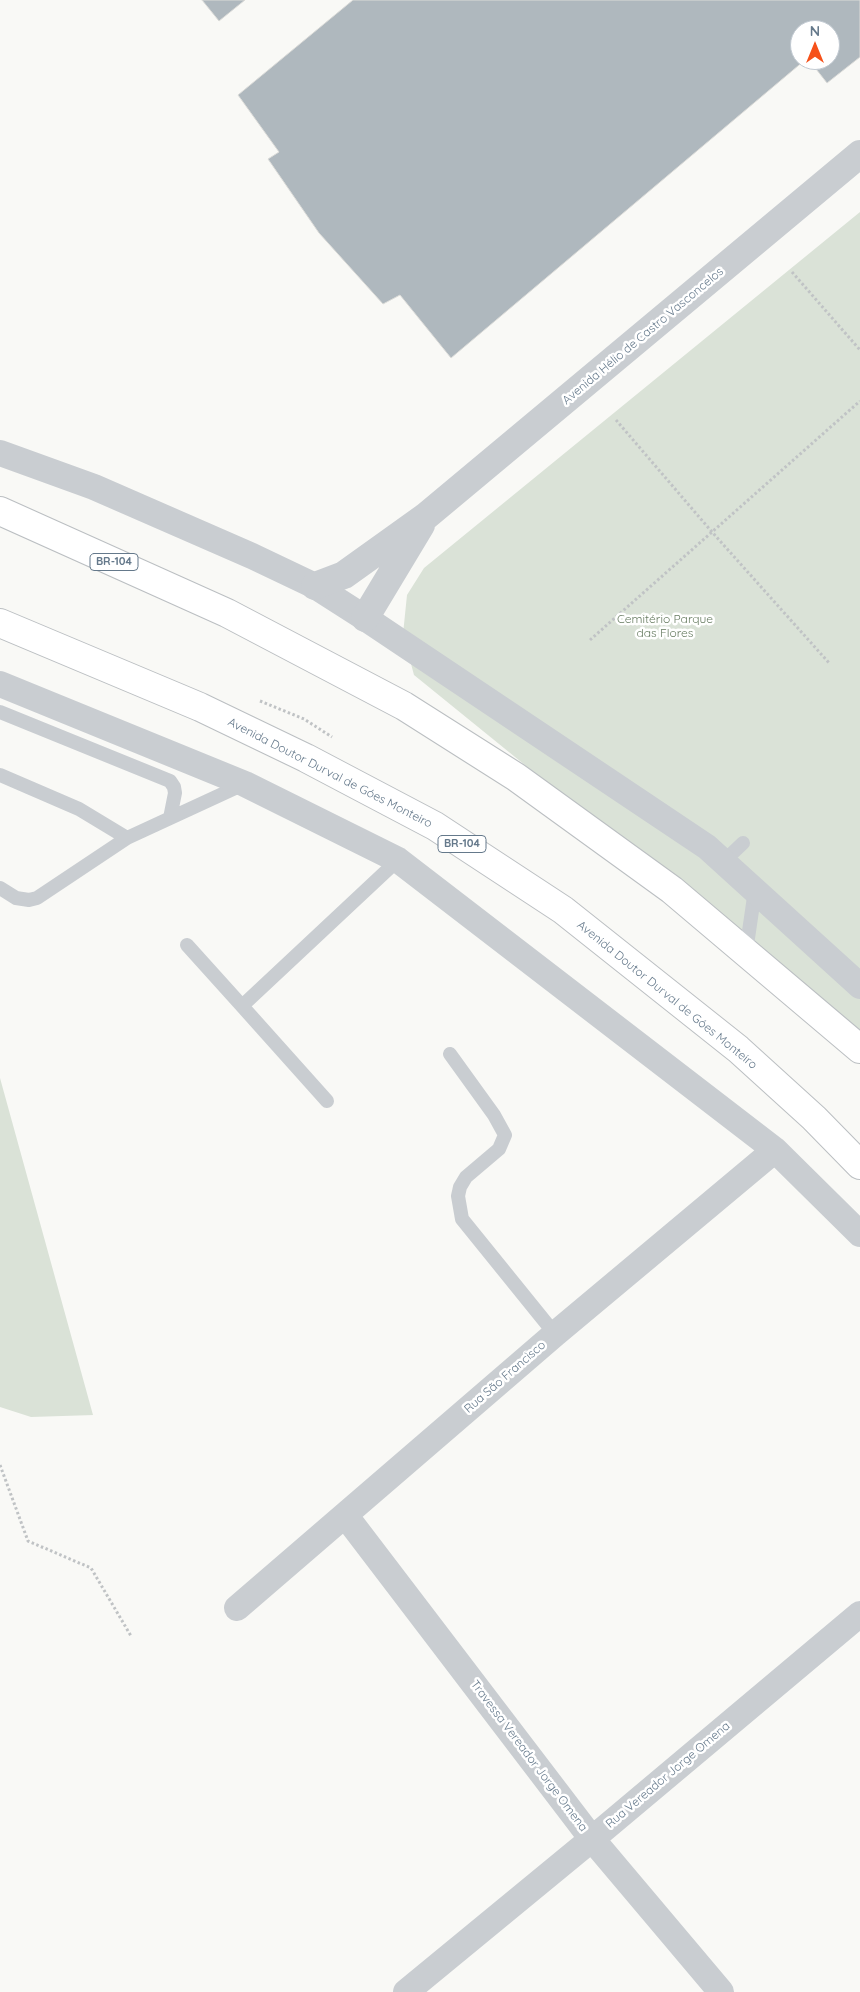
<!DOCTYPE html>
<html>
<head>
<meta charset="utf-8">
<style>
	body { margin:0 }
	#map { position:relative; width:860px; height:1992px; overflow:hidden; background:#f9f9f6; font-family:Quicksand,sans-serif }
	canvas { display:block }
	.north { position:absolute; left:790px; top:20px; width:50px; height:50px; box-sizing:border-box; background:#fff; border:1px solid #c1c9d1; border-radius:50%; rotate:0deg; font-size:14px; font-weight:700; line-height:20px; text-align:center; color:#65798b }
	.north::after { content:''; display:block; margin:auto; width:18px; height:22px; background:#f6511a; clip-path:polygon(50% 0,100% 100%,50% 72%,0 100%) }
</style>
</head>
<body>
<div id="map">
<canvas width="860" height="1992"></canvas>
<div class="north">N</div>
</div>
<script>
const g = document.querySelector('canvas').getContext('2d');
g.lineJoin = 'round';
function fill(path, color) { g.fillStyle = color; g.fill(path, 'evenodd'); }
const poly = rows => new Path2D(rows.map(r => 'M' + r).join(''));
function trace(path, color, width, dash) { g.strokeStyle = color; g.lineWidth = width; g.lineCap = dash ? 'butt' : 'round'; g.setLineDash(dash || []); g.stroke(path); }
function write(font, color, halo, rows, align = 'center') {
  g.font = font + ' Quicksand,sans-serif'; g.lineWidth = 5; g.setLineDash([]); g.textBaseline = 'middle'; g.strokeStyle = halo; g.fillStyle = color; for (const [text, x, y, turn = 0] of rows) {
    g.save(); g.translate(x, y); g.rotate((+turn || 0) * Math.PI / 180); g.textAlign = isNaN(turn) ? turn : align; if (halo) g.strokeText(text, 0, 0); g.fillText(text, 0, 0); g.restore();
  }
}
const green = poly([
	[860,212,860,1037,414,675,403,634,407,595,424,568],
	[0,1078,93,1415,94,1415,31,1417,0,1407]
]);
const building = poly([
	[202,0,245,0,219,21,202,0],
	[353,0,860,0,860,57,827,83,809,60,830,60,830,30,800,30,800,60,805,60,451,358,400,295,383,304,319,233,268,159,279,152,238,95,353,0]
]);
const path = poly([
	[792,272,860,350],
	[616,420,712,532,830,664],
	[590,640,860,401],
	[260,701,304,719,332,737],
	[0,1465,28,1541,91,1568,131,1636]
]);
const service = poly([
	[0,712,170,781,174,787,175,793,170,818],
	[0,775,79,809,127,838],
	[723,862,743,843],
	[0,888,16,898,29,900,37,898,127,838,244,784],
	[187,945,242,1006],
	[746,952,755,890],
	[450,1054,494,1115,505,1135,499,1149,466,1177,460,1187,458,1196,462,1219,555,1334],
	[327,1101,242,1006,398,860]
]);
const minor = poly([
	[0,453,94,487,252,556,315,586,365,618,707,847,860,986],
	[0,684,245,784,398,860,775,1150,860,1234],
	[345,1515,592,1839,721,1992],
	[237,1608,555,1334,775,1150],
	[406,1992,592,1839,860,1614]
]);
const tertiary = poly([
	[315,586,344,575,425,517,860,154],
	[365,618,421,525]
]);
const trunk = poly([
	[0,511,227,613,404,706,516,777,672,890,860,1049],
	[0,623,200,707,306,758,435,826,563,910,738,1049,814,1118,860,1165]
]);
const shields = [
	[114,562,48],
	[462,844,48]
];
const shieldNames = [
	["BR-104",114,562],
	["BR-104",462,844]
];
const streetNames = [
	["Avenida Hélio de Castro Vasconcelos",643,336,-40],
	["Avenida Doutor Durval de Góes Monteiro",330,773,27],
	["Avenida Doutor Durval de Góes Monteiro",667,995,39],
	["Rua São Francisco",505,1377,-41],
	["Travessa Vereador Jorge Omena",529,1756,53],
	["Rua Vereador Jorge Omena",668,1775,-40]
];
const parkNames = [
	["Cemitério Parque",665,619],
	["das Flores",665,633]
];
fill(green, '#dae2d7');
fill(building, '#afb8be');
trace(building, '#dbdbd8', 1);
trace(trunk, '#bbbfc2', 30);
trace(path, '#c0c3c5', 3, [2.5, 2.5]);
trace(service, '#c9cdd1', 14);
trace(minor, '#c9cdd1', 26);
trace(tertiary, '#c9cdd1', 28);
trace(trunk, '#fff', 28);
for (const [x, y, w] of shields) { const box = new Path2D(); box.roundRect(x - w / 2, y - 8.5, w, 17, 4); g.fillStyle = '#fff'; g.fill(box); trace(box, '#65798b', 1); }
write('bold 11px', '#65798b', null, shieldNames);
write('12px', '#65798b', '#fff', streetNames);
write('12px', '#667b60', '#fff', parkNames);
</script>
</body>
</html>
